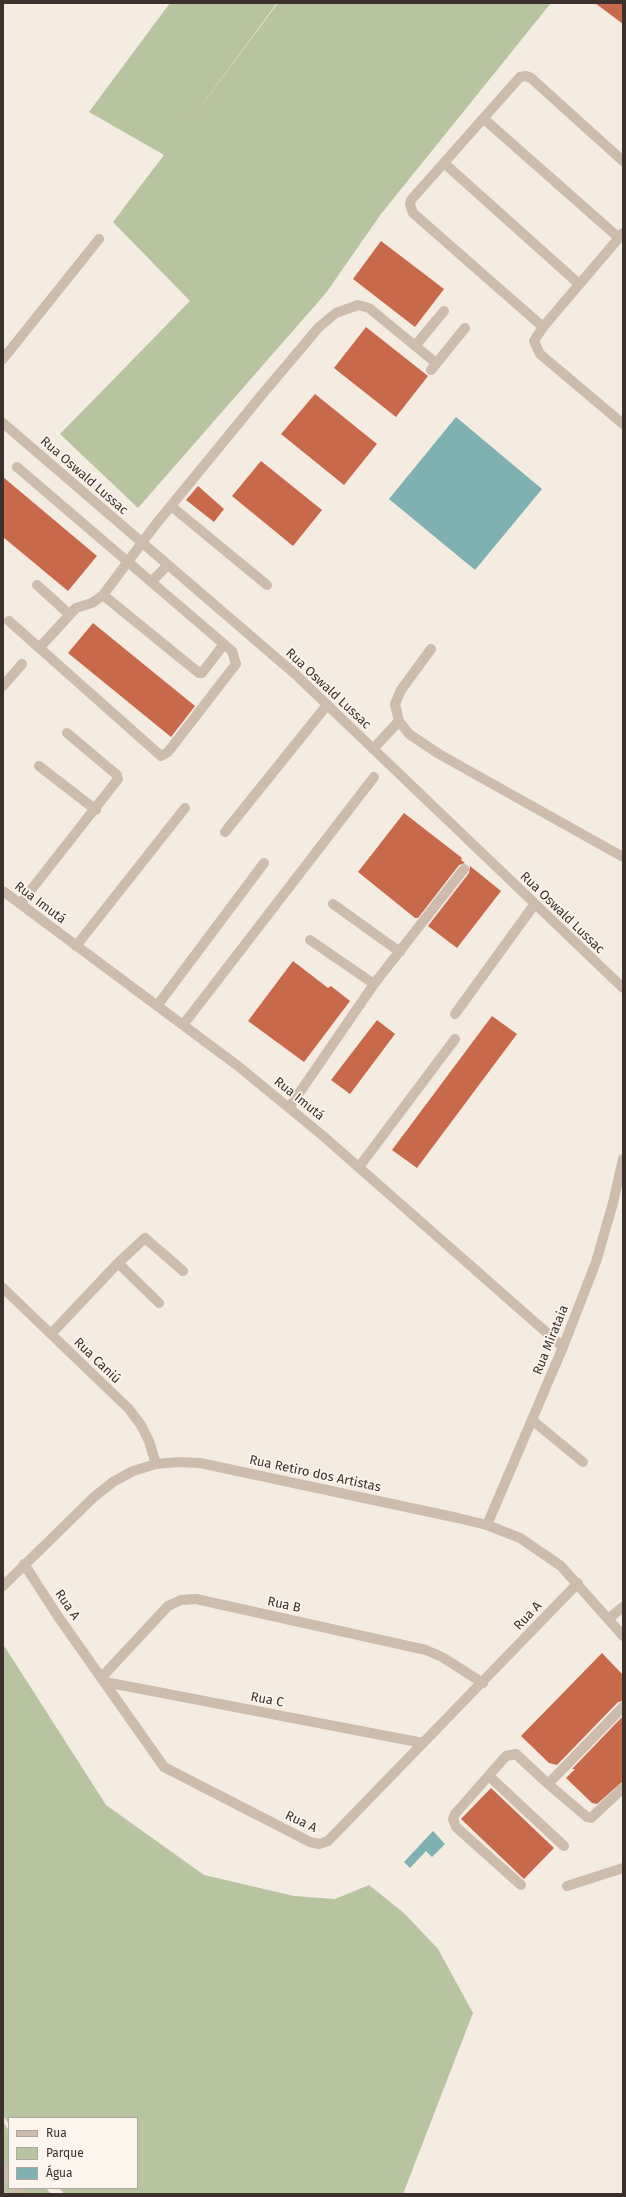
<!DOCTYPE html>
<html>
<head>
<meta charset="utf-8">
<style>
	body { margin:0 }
	#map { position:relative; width:626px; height:2197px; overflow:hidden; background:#f4ebe1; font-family:"Fira Sans",sans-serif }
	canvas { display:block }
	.frame { position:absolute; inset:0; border:4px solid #3b302b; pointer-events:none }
	.legend { position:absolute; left:8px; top:2117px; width:130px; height:72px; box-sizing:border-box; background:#fbf5ee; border:1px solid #aea6a0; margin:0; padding:5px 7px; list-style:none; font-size:12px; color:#3b302b }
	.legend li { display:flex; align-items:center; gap:8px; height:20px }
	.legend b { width:20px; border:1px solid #aea6a0 }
</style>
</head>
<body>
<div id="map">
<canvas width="626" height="2197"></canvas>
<div class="frame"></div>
<ul class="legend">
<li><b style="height:5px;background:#cdbbac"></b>Rua</li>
<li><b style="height:11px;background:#b8c4a0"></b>Parque</li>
<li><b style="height:11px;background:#7fb0b2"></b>Água</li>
</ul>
</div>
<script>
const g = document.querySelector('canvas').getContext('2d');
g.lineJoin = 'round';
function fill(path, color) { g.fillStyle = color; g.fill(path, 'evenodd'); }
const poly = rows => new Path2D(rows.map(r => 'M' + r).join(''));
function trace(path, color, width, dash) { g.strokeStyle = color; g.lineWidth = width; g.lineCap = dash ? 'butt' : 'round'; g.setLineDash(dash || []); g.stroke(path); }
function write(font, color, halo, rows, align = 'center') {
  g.font = font + ' "Fira Sans",sans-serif'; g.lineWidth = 3.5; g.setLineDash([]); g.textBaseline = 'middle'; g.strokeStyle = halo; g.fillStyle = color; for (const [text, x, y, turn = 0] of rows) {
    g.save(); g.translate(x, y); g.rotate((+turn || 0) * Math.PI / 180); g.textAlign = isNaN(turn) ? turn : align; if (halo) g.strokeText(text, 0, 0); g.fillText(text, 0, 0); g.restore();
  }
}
const green = poly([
	[170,3,277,3,187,125,278,3,551,3,381,214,326,293,138,508,60,434,190,301,113,222,164,155,89,112],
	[3,1644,106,1805,204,1875,294,1896,335,1899,369,1885,404,1913,438,1949,473,2013,403,2194,64,2194,59,2188,137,2188,137,2118,9,2118,9,2124,3,2116],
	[3,2121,9,2131,9,2188,46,2188,51,2194,3,2194]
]);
const water = poly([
	[456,417,542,489,475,570,389,499],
	[433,1831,445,1844,432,1857,426,1851,410,1868,404,1862]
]);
const building = poly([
	[595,3,623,3,623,24],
	[381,241,444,289,415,327,353,279],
	[366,327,428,376,396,417,334,368],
	[315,394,377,444,344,485,281,434],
	[261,461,322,510,293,546,232,496],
	[3,477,97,556,68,591,3,537],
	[198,486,224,509,214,522,186,500],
	[93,623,195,706,171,737,68,653],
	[404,813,462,858,461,860,465,863,459,865,418,918,415,918,358,872],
	[470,866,501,891,457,948,428,926,469,873],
	[293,961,328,988,331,986,350,1001,304,1062,248,1021],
	[492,1016,517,1034,417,1168,392,1150],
	[377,1020,395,1034,350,1094,331,1080],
	[602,1653,623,1675,623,1701,618,1702,557,1765,549,1763,521,1736],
	[623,1716,623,1781,597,1804,592,1803,566,1778,575,1769,572,1769],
	[491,1788,554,1848,524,1879,461,1819]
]);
const minor = poly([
	[484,119,619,238],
	[444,163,579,284],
	[623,233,543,327,534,341,540,354,623,424],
	[543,327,413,213,410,205,411,200,520,77,526,76,531,78,623,161],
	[415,346,444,311],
	[3,359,99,239],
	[431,370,465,328],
	[3,423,295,674,623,988],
	[171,506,267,585],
	[152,581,167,566],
	[37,585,69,614],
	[103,595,199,673,202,673,224,644],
	[9,621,161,756,168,752,236,664,232,651,17,467],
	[40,647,76,608,92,603,103,595,156,524,265,391,319,327,336,313,358,305,369,308,436,363],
	[431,649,401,690,395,704,399,721,409,734,439,754,623,857],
	[3,686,22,664],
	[373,749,399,721],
	[39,766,96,810],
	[225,832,327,705],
	[3,891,238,1066,322,1135,563,1347],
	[20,904,118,779,117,775,67,733],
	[333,904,400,952],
	[310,940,374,984],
	[76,946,185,808],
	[157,1006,264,863],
	[455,1014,534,905],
	[183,1025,374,777],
	[289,1108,374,984,464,869],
	[359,1167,455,1039],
	[118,1263,159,1303],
	[3,1288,128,1408,141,1425,149,1441,156,1464],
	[51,1334,118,1263,145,1238,183,1271],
	[532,1420,583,1462],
	[487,1525,563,1347,596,1262,613,1203,623,1159],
	[24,1564,57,1615,164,1767,310,1842,319,1844,328,1841,578,1583],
	[3,1586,94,1497,113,1482,133,1471,156,1464,178,1462,200,1463,458,1518,487,1525,520,1538,561,1566,623,1636],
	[608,1619,623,1607],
	[101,1678,168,1606,181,1600,196,1599,426,1650,442,1657,483,1683],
	[105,1682,423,1743],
	[623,1707,548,1784,587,1817,591,1818,623,1788],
	[489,1776,564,1846],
	[521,1885,456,1827,453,1819,455,1814,506,1756,516,1754,548,1784],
	[567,1886,623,1868],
	[3,2168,9,2178],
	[15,2188,19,2194]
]);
const streetNames = [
	["Rua Oswald Lussac",84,476,41],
	["Rua Oswald Lussac",328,689,43],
	["Rua Imutá",40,903,37],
	["Rua Oswald Lussac",562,913,44],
	["Rua Imutá",299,1099,39],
	["Rua Mirataia",551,1340,-68],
	["Rua Caniú",97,1361,44],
	["Rua Retiro dos Artistas",315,1474,12],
	["Rua A",67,1605,56],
	["Rua B",284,1605,12],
	["Rua A",528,1616,-47],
	["Rua C",267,1700,11],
	["Rua A",301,1822,25]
];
fill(green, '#b8c4a0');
fill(water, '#7fb0b2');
fill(building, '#c8694b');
trace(minor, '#cdbbac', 10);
write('13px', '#3b302b', '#fbf5ee', streetNames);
</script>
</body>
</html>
